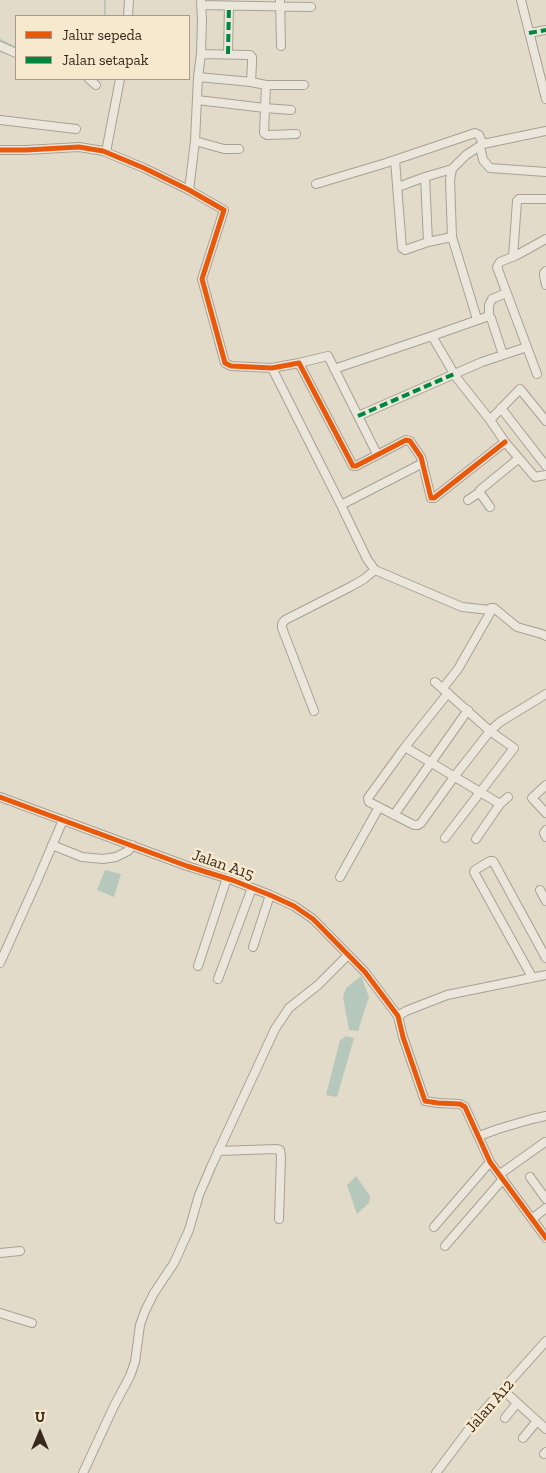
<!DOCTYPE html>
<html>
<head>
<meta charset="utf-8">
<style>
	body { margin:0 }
	#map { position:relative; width:546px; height:1473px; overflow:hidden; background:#e3dbc9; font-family:"Zilla Slab",serif }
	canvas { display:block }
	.legend { position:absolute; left:15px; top:15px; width:175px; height:65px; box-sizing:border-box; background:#f6e9ce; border:1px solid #a99c87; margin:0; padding:6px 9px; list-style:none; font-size:15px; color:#36281c }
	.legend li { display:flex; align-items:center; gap:10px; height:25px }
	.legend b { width:25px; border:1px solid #a99c87 }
	.north { position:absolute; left:15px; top:1408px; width:50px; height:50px; -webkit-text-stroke:4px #f6e9ce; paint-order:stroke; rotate:0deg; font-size:14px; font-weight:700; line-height:20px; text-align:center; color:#36281c }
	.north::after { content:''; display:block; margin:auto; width:18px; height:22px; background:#36281c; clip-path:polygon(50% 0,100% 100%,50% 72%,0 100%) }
</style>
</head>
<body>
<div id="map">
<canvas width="546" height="1473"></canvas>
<ul class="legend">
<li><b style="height:6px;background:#e8590c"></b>Jalur sepeda</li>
<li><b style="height:6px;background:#00873e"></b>Jalan setapak</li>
</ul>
<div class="north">U</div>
</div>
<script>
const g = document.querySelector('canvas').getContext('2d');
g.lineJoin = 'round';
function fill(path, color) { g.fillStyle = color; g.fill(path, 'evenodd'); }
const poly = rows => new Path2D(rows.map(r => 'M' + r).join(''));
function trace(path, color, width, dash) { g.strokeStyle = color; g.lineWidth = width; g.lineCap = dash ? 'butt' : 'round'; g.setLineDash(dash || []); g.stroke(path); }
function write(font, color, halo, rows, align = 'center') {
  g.font = font + ' "Zilla Slab",serif'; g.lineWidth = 5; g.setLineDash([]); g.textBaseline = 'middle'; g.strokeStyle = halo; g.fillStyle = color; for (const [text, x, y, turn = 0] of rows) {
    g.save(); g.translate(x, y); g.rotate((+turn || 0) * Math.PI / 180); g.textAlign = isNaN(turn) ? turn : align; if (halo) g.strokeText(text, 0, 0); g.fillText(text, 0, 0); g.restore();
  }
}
const water = poly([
	[105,870,121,874,114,897,97,890],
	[361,976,369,997,358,1031,349,1030,343,997,346,988],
	[346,1036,354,1038,337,1097,326,1095,340,1040],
	[356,1176,370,1196,369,1203,357,1214,347,1185]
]);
const stream = poly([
	[105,16,105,0],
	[0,40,16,48]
]);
const minor = poly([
	[280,0,281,46],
	[521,0,546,99],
	[201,5,311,7],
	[128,16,129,0],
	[529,33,546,30],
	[0,46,16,53],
	[201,54,250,55,252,57,252,63,251,82,266,85,264,133,267,135,296,134],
	[228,54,229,6],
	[198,77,251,82],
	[89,79,96,85],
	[266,85,304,85],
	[197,100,265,108,291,110],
	[0,120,76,129],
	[195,141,224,149,239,149],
	[480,146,483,160,490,168,546,172],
	[0,150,26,150,79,147,103,151,144,168,189,190,224,210,202,279,225,363,231,366,272,368,299,363,353,466,356,466,406,440,410,441,421,457,431,498,434,498,505,442],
	[106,152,120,79],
	[395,160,402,248,405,250,428,242,452,237],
	[452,169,450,180,452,237,477,319],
	[425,177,428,242],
	[316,184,386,163,475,133,479,135,483,144,546,131],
	[398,187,425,177,452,169,466,155,483,144],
	[189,190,195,141,198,77,201,54,202,20,201,0],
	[513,257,517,201,519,199,546,199],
	[546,271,544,273,544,276,546,285],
	[489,316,432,336,456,377,490,420,505,442,535,477,546,475],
	[503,355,491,318,489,316,489,305,492,299,506,293],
	[299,363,328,356,377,454],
	[272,368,341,505,423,463],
	[334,369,432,336],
	[537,374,497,267,500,262,517,255,546,239],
	[501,408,546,466],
	[358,416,482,362,527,347],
	[490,420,520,389,546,421],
	[468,500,480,492],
	[341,505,367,559,375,570,462,607,490,610],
	[490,507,480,493,480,490,518,459],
	[435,682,490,731,514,748,445,838],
	[443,688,458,669,490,613,491,608,494,608,517,627,542,634,546,636],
	[448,693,405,747,368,798,369,802,414,825,418,825,421,823,454,777,490,731,500,722,546,694],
	[314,711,282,628,282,624,285,620,350,587,364,579,375,570],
	[405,747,500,804],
	[546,785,532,798,546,813],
	[0,797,187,866,232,880,270,895,294,906,313,919,365,972,398,1016,403,1037,425,1101,438,1103,460,1104,465,1107,490,1162,546,1238],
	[394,815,468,710],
	[546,830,544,833,546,837],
	[476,839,500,804,508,797],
	[52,845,82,857,103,859,116,857,128,851,132,845],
	[340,877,379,807],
	[540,890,546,901],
	[253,947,270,895],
	[0,963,37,881,63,820],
	[198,966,227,878],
	[532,977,474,872,475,870,490,861,493,861,546,958],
	[218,979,252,888],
	[398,1016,406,1011,447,995,546,975],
	[479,1136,498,1129,532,1119,546,1116],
	[218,1151,277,1149,280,1150,281,1157,279,1219],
	[500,1174,545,1142],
	[530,1177,546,1199],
	[532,1219,546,1208],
	[434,1227,490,1162],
	[445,1246,503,1179],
	[0,1253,20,1251],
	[0,1313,32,1323],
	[503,1390,546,1429],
	[505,1418,517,1403],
	[523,1438,537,1421],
	[544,1454,546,1452],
	[83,1473,114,1406,130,1376,135,1362,140,1325,145,1311,154,1293,174,1263,189,1230,199,1195,211,1167,275,1029,289,1008,318,985,348,955],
	[436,1473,479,1416,546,1341]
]);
const quiet = poly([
	[529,33,546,30],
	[228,54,229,6],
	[358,416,454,374]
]);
const cycleway = poly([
	[0,150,26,150,79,147,103,151,144,168,189,190,224,210,202,279,225,363,231,366,272,368,299,363,353,466,356,466,406,440,410,441,421,457,431,498,434,498,505,442],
	[0,797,187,866,232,880,270,895,294,906,313,919,365,972,398,1016,403,1037,425,1101,438,1103,460,1104,465,1107,490,1162,546,1238]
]);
const streetNames = [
	["Jalan A15",223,865,19],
	["Jalan A12",490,1406,-49]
];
fill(water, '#b6c8bc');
trace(stream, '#b6c8bc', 2);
trace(minor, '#a8a093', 10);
trace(minor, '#ebe6db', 8);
trace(quiet, '#00873e', 4, [8, 4]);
trace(cycleway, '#e8590c', 5);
write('16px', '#36281c', '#f6e9ce', streetNames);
</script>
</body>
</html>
